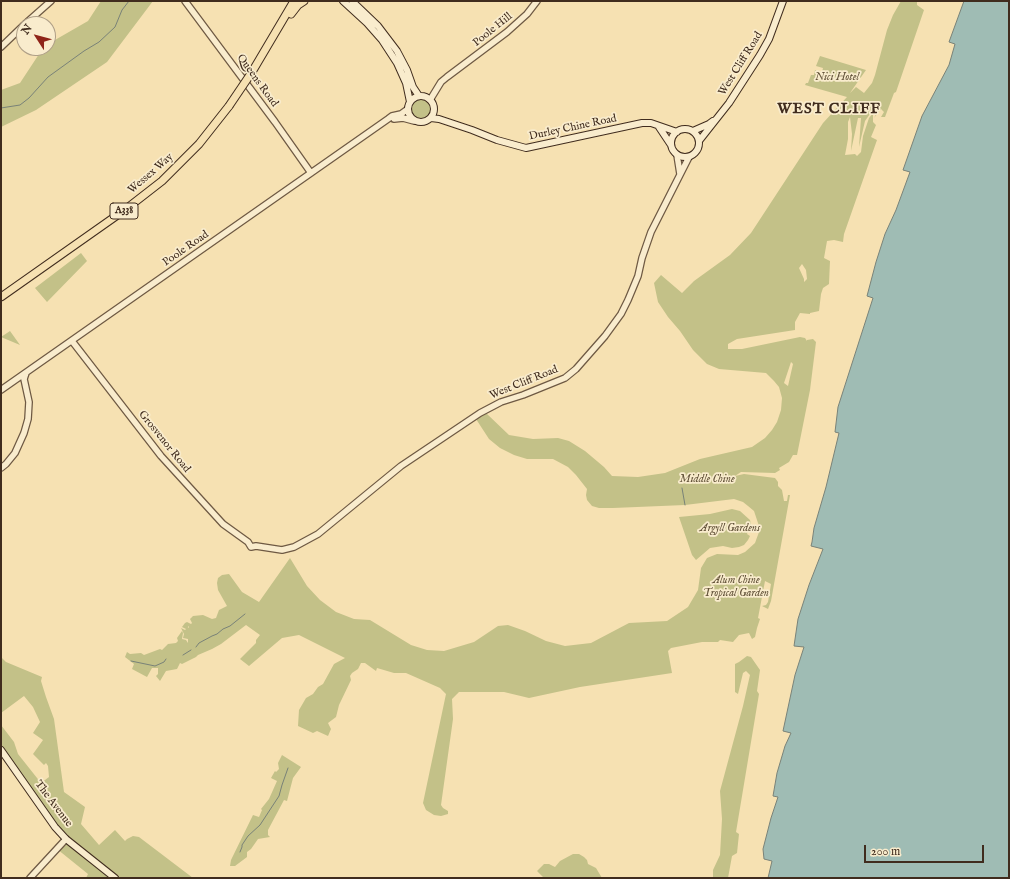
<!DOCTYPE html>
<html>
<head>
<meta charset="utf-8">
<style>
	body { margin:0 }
	#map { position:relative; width:1010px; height:879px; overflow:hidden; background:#f6e1b2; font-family:"IM FELL English",serif }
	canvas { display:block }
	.frame { position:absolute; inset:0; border:2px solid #402c1e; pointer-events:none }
	.north { position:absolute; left:16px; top:16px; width:40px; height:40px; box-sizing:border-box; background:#f9eccd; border:1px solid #af9f87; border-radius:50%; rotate:306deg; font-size:11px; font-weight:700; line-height:16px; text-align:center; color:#402c1e }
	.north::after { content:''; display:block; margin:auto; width:14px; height:18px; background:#8f2418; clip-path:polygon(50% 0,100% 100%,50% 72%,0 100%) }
	.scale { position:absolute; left:864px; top:845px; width:120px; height:18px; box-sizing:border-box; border:2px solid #402c1e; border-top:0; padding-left:5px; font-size:12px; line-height:14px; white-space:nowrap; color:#402c1e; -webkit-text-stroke:3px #f9eccd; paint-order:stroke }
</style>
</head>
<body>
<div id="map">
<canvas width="1010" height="879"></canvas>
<div class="frame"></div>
<div class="north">N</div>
<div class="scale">200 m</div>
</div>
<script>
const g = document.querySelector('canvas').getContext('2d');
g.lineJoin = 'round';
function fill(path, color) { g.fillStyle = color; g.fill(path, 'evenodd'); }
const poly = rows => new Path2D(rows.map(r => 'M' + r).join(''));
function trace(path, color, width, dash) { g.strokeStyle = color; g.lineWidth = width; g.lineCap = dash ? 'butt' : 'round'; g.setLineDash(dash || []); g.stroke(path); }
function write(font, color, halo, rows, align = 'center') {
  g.font = font + ' "IM FELL English",serif'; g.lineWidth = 3.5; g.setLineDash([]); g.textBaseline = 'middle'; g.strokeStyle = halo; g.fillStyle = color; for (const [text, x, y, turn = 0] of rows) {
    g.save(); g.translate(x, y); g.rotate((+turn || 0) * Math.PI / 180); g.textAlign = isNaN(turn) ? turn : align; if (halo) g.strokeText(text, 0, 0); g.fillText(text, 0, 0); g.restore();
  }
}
const green = poly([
	[101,1,153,1,107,62,36,110,1,127,1,90,20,83,43,48,48,48,48,44,88,21],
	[901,1,917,1,917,5,924,10,896,92,894,93,885,117,881,117,884,112,881,109,874,118,880,107,878,106,872,111,865,121,859,147,861,118,858,118,851,151,852,134,850,117,848,122,848,139,845,155,855,154,857,156,861,152,863,136,869,118,873,113,873,122,876,125,871,137,877,140,844,234,843,242,834,240,827,241,824,258,830,261,829,284,823,288,821,294,819,311,810,313,810,314,800,313,795,322,795,330,737,339,728,344,728,349,742,349,800,337,805,338,807,341,807,340,813,339,816,342,810,390,797,455,793,455,789,462,779,468,780,470,775,473,741,472,735,476,744,474,775,478,778,482,778,486,782,490,784,501,787,501,788,495,790,495,771,601,768,609,762,606,766,605,768,602,771,584,765,581,758,618,760,619,757,628,755,637,752,639,749,633,739,635,733,642,720,640,718,642,702,642,671,648,668,651,672,673,580,687,529,698,504,692,459,692,452,699,453,719,441,805,443,808,448,811,448,814,441,816,434,815,426,810,423,803,446,694,440,688,406,673,394,673,377,668,376,671,365,663,361,663,358,669,352,673,350,676,351,680,339,705,336,717,328,723,331,729,328,736,317,731,313,733,298,726,299,710,306,698,313,694,318,687,323,684,334,664,345,658,299,635,282,638,249,666,240,659,256,643,256,640,260,635,246,625,221,644,212,649,198,655,196,657,182,664,180,663,177,669,166,671,160,681,156,676,158,674,158,668,152,668,147,677,132,669,134,664,125,657,127,652,130,654,141,653,144,655,160,649,162,650,168,644,176,643,178,641,177,638,182,631,183,633,182,639,186,640,188,643,188,639,183,638,184,634,181,628,185,630,188,627,189,628,189,626,186,629,182,627,185,623,187,622,191,624,192,623,190,619,193,616,203,615,212,619,216,618,219,610,227,606,218,590,217,583,218,578,222,575,229,574,242,592,259,602,290,558,307,586,320,600,336,612,354,619,370,620,411,645,427,650,444,651,474,642,498,626,508,625,525,631,546,641,565,646,591,643,629,623,667,621,688,607,698,590,701,568,707,558,717,554,738,555,745,552,755,543,759,532,759,526,754,511,748,506,743,502,734,499,685,505,613,508,599,508,592,506,587,500,586,495,587,489,576,475,568,467,553,459,527,459,514,455,500,448,489,439,476,419,486,413,509,435,533,439,558,438,569,441,585,451,604,467,612,476,638,477,665,473,700,459,752,447,765,438,772,430,777,422,781,410,782,398,779,387,774,381,766,373,719,369,707,364,693,350,680,331,668,317,658,302,654,283,661,275,682,293,694,281,730,255,751,233,823,123,847,97,805,85,806,83,808,83,811,75,814,75,815,70,822,72,823,68,816,66,820,56,866,70,850,93,856,87,864,93,872,83,875,75,887,30,893,15],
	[802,264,806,270,807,279,804,282,804,279,799,268],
	[791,362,793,364,788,386,784,383],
	'411 109a10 10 0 1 1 20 0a10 10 0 1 1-20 0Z',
	[81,253,87,261,47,302,35,288],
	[10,331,20,345,1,337],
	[732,509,740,511,750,520,752,530,749,529,747,534,750,536,748,540,744,545,739,547,732,548,723,546,710,548,696,560,692,555,679,517,710,514],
	[747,656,751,657,760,670,757,691,759,694,736,832,739,834,737,853,732,856,728,878,713,878,713,870,720,855,722,819,720,791,743,706,750,675,746,671,743,673,738,694,735,692,735,664,739,662],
	[1,657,6,662,42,677,41,681,46,697,54,719,64,792,85,807,81,824,99,845,115,830,125,841,127,839,133,836,139,837,193,878,86,878,88,874,57,849,66,839,1,750,1,725,14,742,18,754,41,783,49,777,48,766,46,763,44,765,33,754,43,740,33,733,40,722,33,707,24,696,1,713],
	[282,755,301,767,293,778,287,801,284,800,268,830,268,835,270,837,258,839,251,849,247,852,247,857,235,866,230,866,231,860,253,815,259,817,262,810,261,809,269,799,277,781,271,778,275,771,276,772,279,769,278,763],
	[573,854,579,854,584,857,587,860,588,864,596,868,602,878,544,878,537,871,544,864,549,864,555,867,560,861]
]);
const water = poly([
	[964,1,1009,1,1009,878,768,878,772,861,764,859,763,849,771,818,778,797,773,796,777,773,785,746,791,733,783,731,795,675,804,647,794,646,798,619,809,585,823,549,811,546,812,542,814,528,826,487,839,433,835,432,838,407,873,298,867,296,876,262,885,234,896,210,910,172,903,170,922,116,949,65,955,44,949,42,964,1]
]);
const stream = poly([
	[1,108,20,105,29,98,48,77,84,51,99,42,115,27,122,10,129,1],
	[682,488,685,505],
	[196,647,199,643,212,636,217,634,223,629,230,626,245,614],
	[183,655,191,650],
	[131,661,155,666,164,662,166,659],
	[240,852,242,847,242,845,248,836,260,825,279,796,282,785,288,768]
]);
const tertiary = poly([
	[185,1,275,122,311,173],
	[25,24,51,1],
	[1,47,24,25],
	[430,100,441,82,447,77,507,32,527,14,537,1],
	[394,119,403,118,414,121],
	[677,155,680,174],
	[72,341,161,456,223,524,248,542,251,547,256,546,282,550,294,547,318,534,401,466,480,413,501,402,523,395,565,378,576,369,605,336,621,314,628,300,638,276,642,258,651,232,689,157],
	[1,390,388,119,392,116,401,114,408,109],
	[1,468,6,464,15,453,24,433,28,419,29,402,24,379,26,373],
	[30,878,66,839]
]);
const secondary = poly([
	[343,1,367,23,382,40,397,63,406,83,410,102],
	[352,1,378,26,397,51,407,70,413,87,419,96],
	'408 109a13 13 0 1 1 26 0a13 13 0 1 1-26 0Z',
	[431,118,439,119,472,130,497,140,526,148,642,123,651,123,677,132],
	[659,127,671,145],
	'671 143a14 14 0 1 1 28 0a14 14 0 1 1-28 0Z',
	[693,131,709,124,713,121],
	[699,141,729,103,760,55,769,39,783,1],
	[1,750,55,827,66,839,115,878]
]);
const trunk = poly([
	[291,14,298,5,304,1],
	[252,72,294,1],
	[1,297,126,209,162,181,199,144,229,106]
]);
const trunkBridge = poly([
	[229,106,252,72]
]);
const shields = [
	[124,211,28]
];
const shieldNames = [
	["A338",124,211]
];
const streetNames = [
	["Poole Hill",493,30,-39],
	["West Cliff Road",741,64,-58],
	["Queens Road",257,81,54],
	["Durley Chine Road",573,128,-12],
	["Wessex Way",151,174,-41],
	["Poole Road",186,249,-35],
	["West Cliff Road",524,383,-22],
	["Grosvenor Road",164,442,51],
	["The Avenue",53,804,53]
];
const parkNames = [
	["Nici Hotel",837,78],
	["Middle Chine",707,480],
	["Argyll Gardens",730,529],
	["Alum Chine",736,581],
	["Tropical Garden",736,594]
];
const districtNames = [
	["WEST CLIFF",829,110]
];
fill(green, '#c3c188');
fill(water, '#9fbcb4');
trace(water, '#798278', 1);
trace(stream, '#798278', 1);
trace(tertiary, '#6e5943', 8);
trace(secondary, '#402c1e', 8);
trace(trunk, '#402c1e', 9);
trace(tertiary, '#f9eccd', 5.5);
trace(secondary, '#f9eccd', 6);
trace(trunk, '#f6e1b2', 7);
trace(trunkBridge, '#402c1e', 9, []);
trace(trunkBridge, '#f6e1b2', 7);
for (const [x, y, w] of shields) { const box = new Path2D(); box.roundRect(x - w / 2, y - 8, w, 16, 3); g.fillStyle = '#f9eccd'; g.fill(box); trace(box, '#402c1e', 1); }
write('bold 10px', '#402c1e', null, shieldNames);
write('11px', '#402c1e', '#f9eccd', streetNames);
write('italic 11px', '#615138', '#f9eccd', parkNames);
g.letterSpacing = '1px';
write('bold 15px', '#402c1e', '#f9eccd', districtNames);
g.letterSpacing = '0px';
</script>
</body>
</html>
